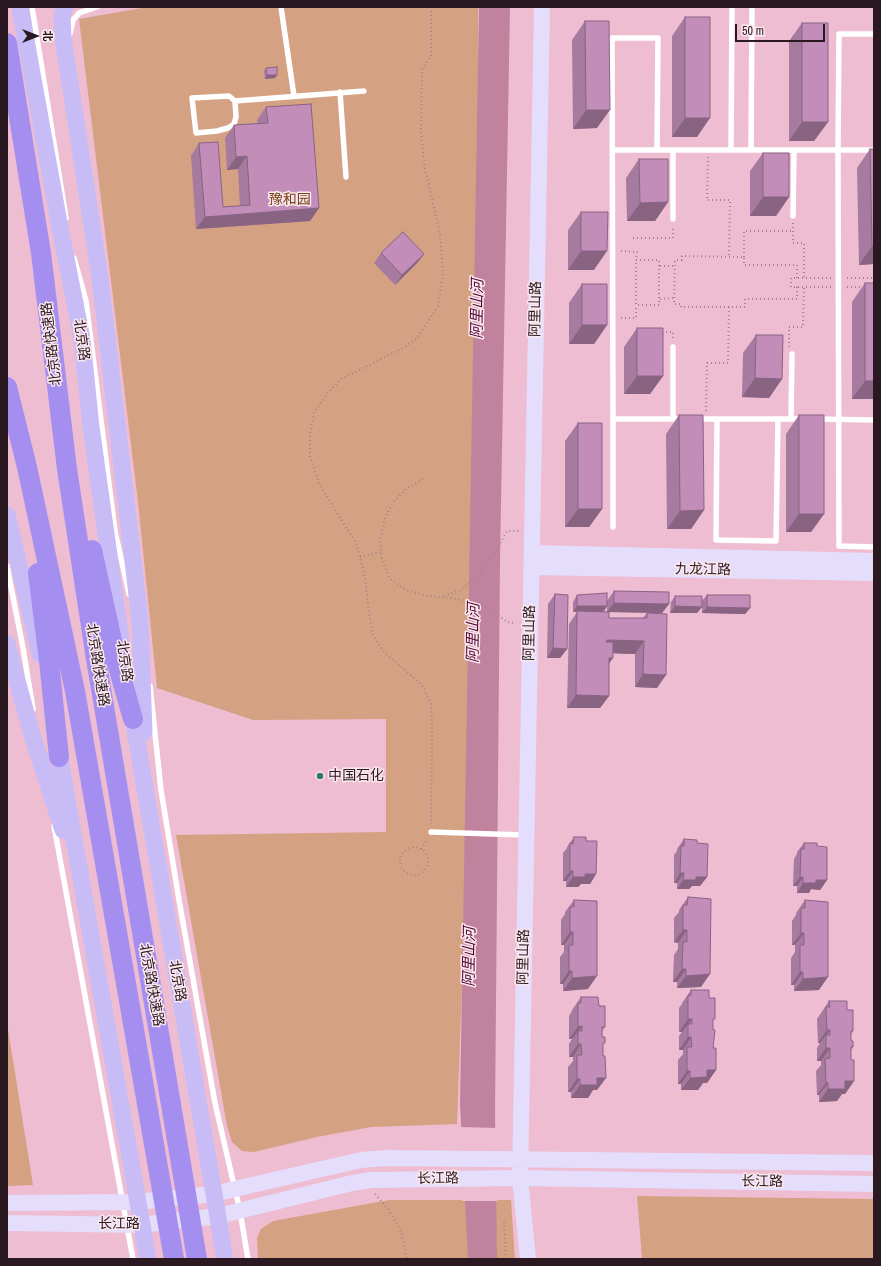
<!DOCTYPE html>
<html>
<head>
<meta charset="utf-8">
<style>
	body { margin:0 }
	#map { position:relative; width:881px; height:1266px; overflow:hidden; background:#eebdd1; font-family:"Archivo Narrow","Noto Sans SC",sans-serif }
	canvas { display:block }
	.frame { position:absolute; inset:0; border:8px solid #2a1920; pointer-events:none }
	.north { position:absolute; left:16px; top:16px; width:40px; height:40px; -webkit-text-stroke:3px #fce8ef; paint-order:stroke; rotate:90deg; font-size:11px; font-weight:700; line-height:16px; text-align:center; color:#2a1920 }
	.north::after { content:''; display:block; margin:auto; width:14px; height:18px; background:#2a1920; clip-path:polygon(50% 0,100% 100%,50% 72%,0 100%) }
	.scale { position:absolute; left:735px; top:24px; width:90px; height:18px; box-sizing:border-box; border:2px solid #2a1920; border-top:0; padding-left:5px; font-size:12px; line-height:14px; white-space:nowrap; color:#2a1920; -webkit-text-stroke:3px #fce8ef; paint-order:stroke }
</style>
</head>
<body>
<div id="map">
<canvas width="881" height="1266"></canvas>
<div class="frame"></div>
<div class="north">北</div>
<div class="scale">50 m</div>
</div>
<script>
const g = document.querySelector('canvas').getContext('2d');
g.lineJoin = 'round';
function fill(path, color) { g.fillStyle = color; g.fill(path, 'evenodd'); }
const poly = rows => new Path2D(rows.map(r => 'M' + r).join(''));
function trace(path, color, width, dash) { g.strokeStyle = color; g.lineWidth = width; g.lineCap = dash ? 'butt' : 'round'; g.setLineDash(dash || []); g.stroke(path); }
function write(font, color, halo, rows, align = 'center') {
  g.font = font + ' "Archivo Narrow","Noto Sans SC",sans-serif'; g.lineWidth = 3; g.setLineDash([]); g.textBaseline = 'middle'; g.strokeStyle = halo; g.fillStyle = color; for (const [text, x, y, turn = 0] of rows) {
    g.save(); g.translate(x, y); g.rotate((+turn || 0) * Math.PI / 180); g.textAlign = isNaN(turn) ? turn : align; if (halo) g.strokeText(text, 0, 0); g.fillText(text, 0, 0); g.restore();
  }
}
const green = poly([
	[148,7,478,7,479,223,466,871,457,1124,371,1127,317,1137,254,1152,242,1151,232,1142,227,1126,176,835,386,832,386,719,253,720,157,688,138,502,79,19],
	[7,1023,33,1185,7,1186],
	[637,1196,874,1199,874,1259,642,1259],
	[389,1200,511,1200,515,1259,258,1259,257,1238,261,1229,273,1221]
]);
const water = poly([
	[479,7,510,7,500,559,495,1112,497,1259,468,1259,460,1103]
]);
const pier = poly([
	[460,1127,497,1128,497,1201,462,1201]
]);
const path = poly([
	[431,7,431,56,422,69,421,133,425,169,440,233,443,276,438,306,417,338,405,347,341,379,327,394,314,413,310,434,310,457,320,485,357,545,365,577,369,614,373,635,383,651,422,685,431,703,432,731,431,824],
	[708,157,707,200,730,200,729,257],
	[793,223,793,243,804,243,804,278],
	[633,238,673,238,673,226],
	[621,251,637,252,636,260],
	[744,257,744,231,793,231],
	[636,260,659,260,659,305,636,305,636,260],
	[660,266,675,266],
	[797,278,797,265,744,265,744,257,682,256,682,260,675,260,674,304,681,304,681,307,745,307,745,299,797,299,797,287],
	[847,278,874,278],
	[831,287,791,287,791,278,831,278],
	[847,287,865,287],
	[660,299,674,298],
	[621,318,636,318,636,305],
	[662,332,673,332,673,340],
	[789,347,789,327,803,327,804,287],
	[706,411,707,363,728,363,729,307],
	[423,479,406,489,393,502,385,518,380,542,382,560,390,579,406,590,428,596,458,599,478,603,492,610,507,622,516,623],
	[360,557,381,552],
	[444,596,461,590,479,575,494,555,507,531,519,531],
	'400 861a14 14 0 1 1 28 0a14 14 0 1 1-28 0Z',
	[421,849,427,840],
	[375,1194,388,1209,401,1231,407,1259],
	[504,1222,506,1259]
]);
const lane = poly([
	[32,7,66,218],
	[281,7,294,96],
	[70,34,73,20,79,13,97,7],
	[874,34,839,34,838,150,839,546,874,547],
	[340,92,346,177],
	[235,101,236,117,234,124,228,128,217,131,196,133,192,98,229,96,235,101,364,91],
	[613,150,874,150],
	[657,150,658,38,612,38,613,419,683,419],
	[673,150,673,219],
	[731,150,732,7],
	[751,150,752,7],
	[793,216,794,150],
	[74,258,86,301,115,531,129,594],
	[673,347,673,419],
	[613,419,613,527],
	[696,419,803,419],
	[717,419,716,540,776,541,778,419],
	[791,419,792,354],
	[818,419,874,420],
	[7,566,23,648,33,709],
	[150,686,161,790,179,900,215,1103,240,1211,248,1259],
	[54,826,133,1259],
	[431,832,524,835]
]);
const secondary = poly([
	[532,553,874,561],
	[532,567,874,573],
	[7,1203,137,1202,213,1194,361,1160,387,1158,874,1163],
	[7,1223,141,1225,218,1216,352,1183,371,1180,520,1178,874,1184],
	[528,1259,520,1178,542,7]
]);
const primary = poly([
	[20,7,60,228,82,339,91,427,122,648],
	[65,7,62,15,63,38,100,278,140,621,144,732],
	[7,515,40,654],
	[7,644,32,735,63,830],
	[131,706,225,1259],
	[57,743,148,1259]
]);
const highway = poly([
	[7,43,41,253,67,469,96,659,197,1259],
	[7,387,27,467,75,691,174,1259],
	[92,550,117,663,133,719],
	[38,573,49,661,59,757]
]);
const wall = poly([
	[685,17,697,137,672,137,672,36],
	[585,21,597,128,573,129,572,40],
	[802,23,828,122,814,141,789,141,789,41],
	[266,68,275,78,265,79,264,71],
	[266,107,319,208,310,221,196,229,191,156,199,143,223,207,240,206,238,169,227,170,225,138,234,125,258,124,257,120],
	[870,149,874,149,874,264,859,265,857,168],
	[763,153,789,197,776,216,750,216,750,171],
	[639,159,668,202,655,221,627,221,626,178],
	[581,212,594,270,568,270,568,230],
	[381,253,424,254,417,263,395,285,374,263],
	[865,283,874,399,852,399,852,302],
	[582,284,607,325,594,344,569,344,569,303],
	[637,328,663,376,650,394,624,394,624,347],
	[756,335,782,379,769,398,742,397,743,353],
	[679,415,704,510,691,529,667,529,666,434],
	[799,415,824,514,811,532,786,532,786,434],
	[578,423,602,509,589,527,565,527,565,441],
	[614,591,669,604,662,613,609,612,609,618,643,618,647,613,657,688,635,687,635,654,613,653,609,663,609,696,600,708,567,708,569,624,577,612,573,612,573,602,577,595,607,606,603,612,607,612,607,601],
	[555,594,567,649,560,658,547,658,548,604],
	[707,595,750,608,745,614,702,613,702,601],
	[675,596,702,607,697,613,670,613,671,602],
	[574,837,586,841,596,874,590,884,581,884,578,887,566,887,566,881,563,881,563,853,567,848,567,847],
	[684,839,697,843,707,877,700,886,692,886,689,889,677,889,677,883,674,883,674,855,677,851,677,849],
	[804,843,817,846,827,880,820,890,811,889,809,893,797,893,797,886,793,886,794,859,797,854,797,852],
	[688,897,701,987,677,988,677,982,673,982,674,955,678,949,678,943,674,942,674,918,679,912,679,910],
	[574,900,588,989,563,991,563,984,560,984,560,957,564,952,564,945,561,945,561,920,565,914,565,912],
	[805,900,819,990,794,991,794,985,791,985,791,958,795,952,795,945,792,945,792,921,796,915,796,913],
	[691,990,709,998,713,1023,713,1048,716,1070,707,1083,703,1083,698,1090,681,1090,681,1084,678,1084,678,1060,683,1054,683,1050,679,1050,679,1036,682,1032,679,1032,679,1008,682,1004,682,1003],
	[581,997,599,1006,605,1027,602,1031,603,1046,597,1090,593,1090,588,1098,571,1098,571,1092,568,1092,568,1067,573,1061,573,1057,569,1057,569,1044,572,1039,569,1039,569,1016,572,1011,572,1010],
	[829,1001,847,1010,853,1031,851,1034,851,1041,853,1047,851,1050,851,1060,854,1081,845,1094,842,1094,837,1101,819,1102,819,1095,817,1095,816,1071,821,1065,821,1061,817,1061,817,1048,820,1043,818,1043,817,1019]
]);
const shadedWall = poly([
	[267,75,277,75,275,78,265,79],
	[586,110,610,110,597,128,573,129],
	[685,118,710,118,697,137,672,137],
	[802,122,828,122,814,141,789,141],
	[247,156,238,169,227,170,236,157],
	[763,197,789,197,776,216,750,216],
	[668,202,655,221,627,221,640,203],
	[319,208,310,221,196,229,205,217],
	[872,246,874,246,874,264,859,265],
	[581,251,607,251,594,270,568,270],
	[424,254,417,263,395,285,402,275],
	[582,325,607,325,594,344,569,344],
	[637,376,663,376,650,394,624,394],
	[755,378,782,379,769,398,742,397],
	[865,381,874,381,874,399,852,399],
	[578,509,602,509,589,527,565,527],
	[704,510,691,529,667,529,680,511],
	[799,514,824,514,811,532,786,532],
	[614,603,669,604,662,613,607,612],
	[577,606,607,606,603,613,577,611,577,612,573,612],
	[675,606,702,607,697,613,670,613],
	[707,607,750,608,745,614,702,613],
	[607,640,644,641,635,654,598,653],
	[553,648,567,649,560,658,547,658],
	[609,658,613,658,604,671],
	[643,674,666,675,657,688,635,687],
	[576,695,609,696,600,708,567,708],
	[570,871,573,871,566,881,563,881],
	[680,873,684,873,677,883,674,883],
	[585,874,596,874,590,884,581,884,578,887,566,887,573,877],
	[696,877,707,877,700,886,692,886,689,889,677,889,683,880],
	[800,877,803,877,797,886,793,886],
	[816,880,827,880,820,890,811,889,809,893,797,893,803,883],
	[683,930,687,930,678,943,674,942],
	[570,932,573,932,564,945,561,945],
	[801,933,804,933,795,945,792,945],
	[682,969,686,969,677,982,673,982],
	[569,971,572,971,563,984,560,984],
	[800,972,803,972,794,985,791,985],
	[710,974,701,987,677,988,686,976],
	[597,976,588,989,563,991,572,978],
	[828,977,819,990,794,991,803,979],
	[688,1019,692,1019,682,1032,679,1032],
	[582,1026,572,1039,569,1039,578,1027],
	[827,1030,830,1030,820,1043,818,1043],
	[688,1037,691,1037,683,1050,679,1050],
	[578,1044,581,1044,573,1057,569,1057],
	[826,1048,830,1048,821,1061,817,1061],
	[707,1070,716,1070,707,1083,703,1083,698,1090,681,1090,690,1078],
	[687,1071,690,1071,681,1084,678,1084],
	[597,1078,606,1078,597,1090,593,1090,588,1098,571,1098,580,1085],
	[577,1079,580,1079,571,1092,568,1092],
	[845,1081,854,1081,845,1094,842,1094,837,1101,819,1102,828,1089],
	[826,1083,828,1083,819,1095,817,1095]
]);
const building = poly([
	[685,17,710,17,710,118,685,118,685,17],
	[585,21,609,21,610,110,586,110,585,21],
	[802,23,828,23,828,122,802,122,802,23],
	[277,67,277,75,267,75,266,68,277,67],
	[311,104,319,208,205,217,199,143,218,142,223,207,250,205,247,156,236,157,234,125,268,123,266,107,311,104],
	[870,149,874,149,874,246,872,246,870,149],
	[763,153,789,153,789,197,763,197,763,153],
	[639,159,668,159,668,202,640,203,639,159],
	[581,212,608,212,607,251,581,251,581,212],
	[403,232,424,254,402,275,381,253,403,232],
	[865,283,874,283,874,381,865,381,865,283],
	[582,284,607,284,607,325,582,325,582,284],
	[637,328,663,328,663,376,637,376,637,328],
	[756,335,783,335,782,379,755,378,756,335],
	[679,415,703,415,704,510,680,511,679,415],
	[799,415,824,415,824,514,799,514,799,415],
	[578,423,602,423,602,509,578,509,578,423],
	[614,591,669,592,669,604,614,603,614,591],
	[607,593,607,606,577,606,577,595,607,593],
	[555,594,568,595,567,649,553,648,555,594],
	[707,595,750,595,750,608,707,607,707,595],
	[675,596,702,596,702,607,675,606,675,596],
	[577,611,609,612,609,618,647,618,647,613,667,614,666,675,643,674,644,641,607,640,606,642,613,642,613,658,609,658,609,696,576,695,577,611],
	[574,837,586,837,586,841,597,841,596,874,585,874,585,877,573,877,573,871,570,871,570,843,573,844,574,837],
	[684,839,697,840,697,843,708,844,707,877,696,877,696,880,683,880,684,873,680,873,681,846,684,846,684,839],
	[804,843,817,843,817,846,827,847,827,880,816,880,816,883,803,883,803,877,800,877,801,849,804,849,804,843],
	[688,897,711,899,710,974,686,976,686,969,682,969,683,942,687,942,687,930,683,930,683,905,687,905,688,897],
	[574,900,597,901,597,976,572,978,572,971,569,971,569,945,573,945,573,932,570,932,570,907,574,907,574,900],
	[805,900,828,902,828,977,803,979,803,972,800,972,800,945,804,945,804,933,801,933,801,908,805,908,805,900],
	[691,990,709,990,709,998,715,998,715,1019,713,1019,713,1030,715,1030,713,1048,716,1048,716,1070,707,1070,707,1077,690,1078,690,1071,687,1071,687,1047,692,1047,691,1037,688,1037,688,1024,692,1024,692,1019,688,1019,688,996,691,995,691,990],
	[581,997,598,997,599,1006,605,1006,605,1027,602,1027,602,1037,605,1037,605,1043,603,1043,603,1056,605,1056,606,1078,597,1078,597,1085,580,1085,580,1079,577,1079,577,1055,582,1055,581,1044,578,1044,578,1031,582,1031,582,1026,578,1027,578,1003,581,1003,581,997],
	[829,1001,847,1001,847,1010,853,1010,853,1031,851,1031,851,1041,853,1041,853,1047,851,1047,851,1060,854,1060,854,1081,845,1081,845,1089,828,1089,828,1083,826,1083,825,1059,830,1058,830,1048,826,1048,826,1035,830,1035,830,1030,827,1030,826,1007,830,1007,829,1001]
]);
const markers = [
	[320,776,4,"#357563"]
];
const parkNames = [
	["豫和园",290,200]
];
const streetNames = [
	["阿里山路",536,309,-89],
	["北京路",81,340,82],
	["北京路快速路",52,344,-97],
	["九龙江路",703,570,1],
	["阿里山路",530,633,-89],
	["北京路",124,661,82],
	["北京路快速路",97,665,81],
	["阿里山路",524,957,-89],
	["北京路",177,981,80],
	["北京路快速路",151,985,80],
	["长江路",438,1179,-1],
	["长江路",762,1182,1],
	["长江路",119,1224]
];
const poiNames = [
	["中国石化",328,776]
];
const waterNames = [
	["阿里山河",478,309,-89],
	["阿里山河",474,633,-89],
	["阿里山河",470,957,-89]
];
fill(green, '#d4a182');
fill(water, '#c1829d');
fill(pier, '#eebdd1');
trace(path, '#a5808f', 2, [1, 3]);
trace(lane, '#fff', 5.5);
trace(secondary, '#e4ddfb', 16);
trace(primary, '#c8bcf7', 17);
trace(highway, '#a48ff1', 20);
fill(wall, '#a77a9f');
fill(shadedWall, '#886382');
fill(building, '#c28eb9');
trace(building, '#886382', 1);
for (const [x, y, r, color] of markers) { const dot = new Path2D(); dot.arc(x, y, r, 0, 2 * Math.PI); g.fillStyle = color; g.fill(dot); trace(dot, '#fce8ef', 1.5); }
write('14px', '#78411a', '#fce8ef', parkNames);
write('14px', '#2a1920', '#fce8ef', streetNames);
write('14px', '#2a1920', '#fce8ef', poiNames, 'left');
write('italic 15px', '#530532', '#fce8ef', waterNames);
</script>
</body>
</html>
